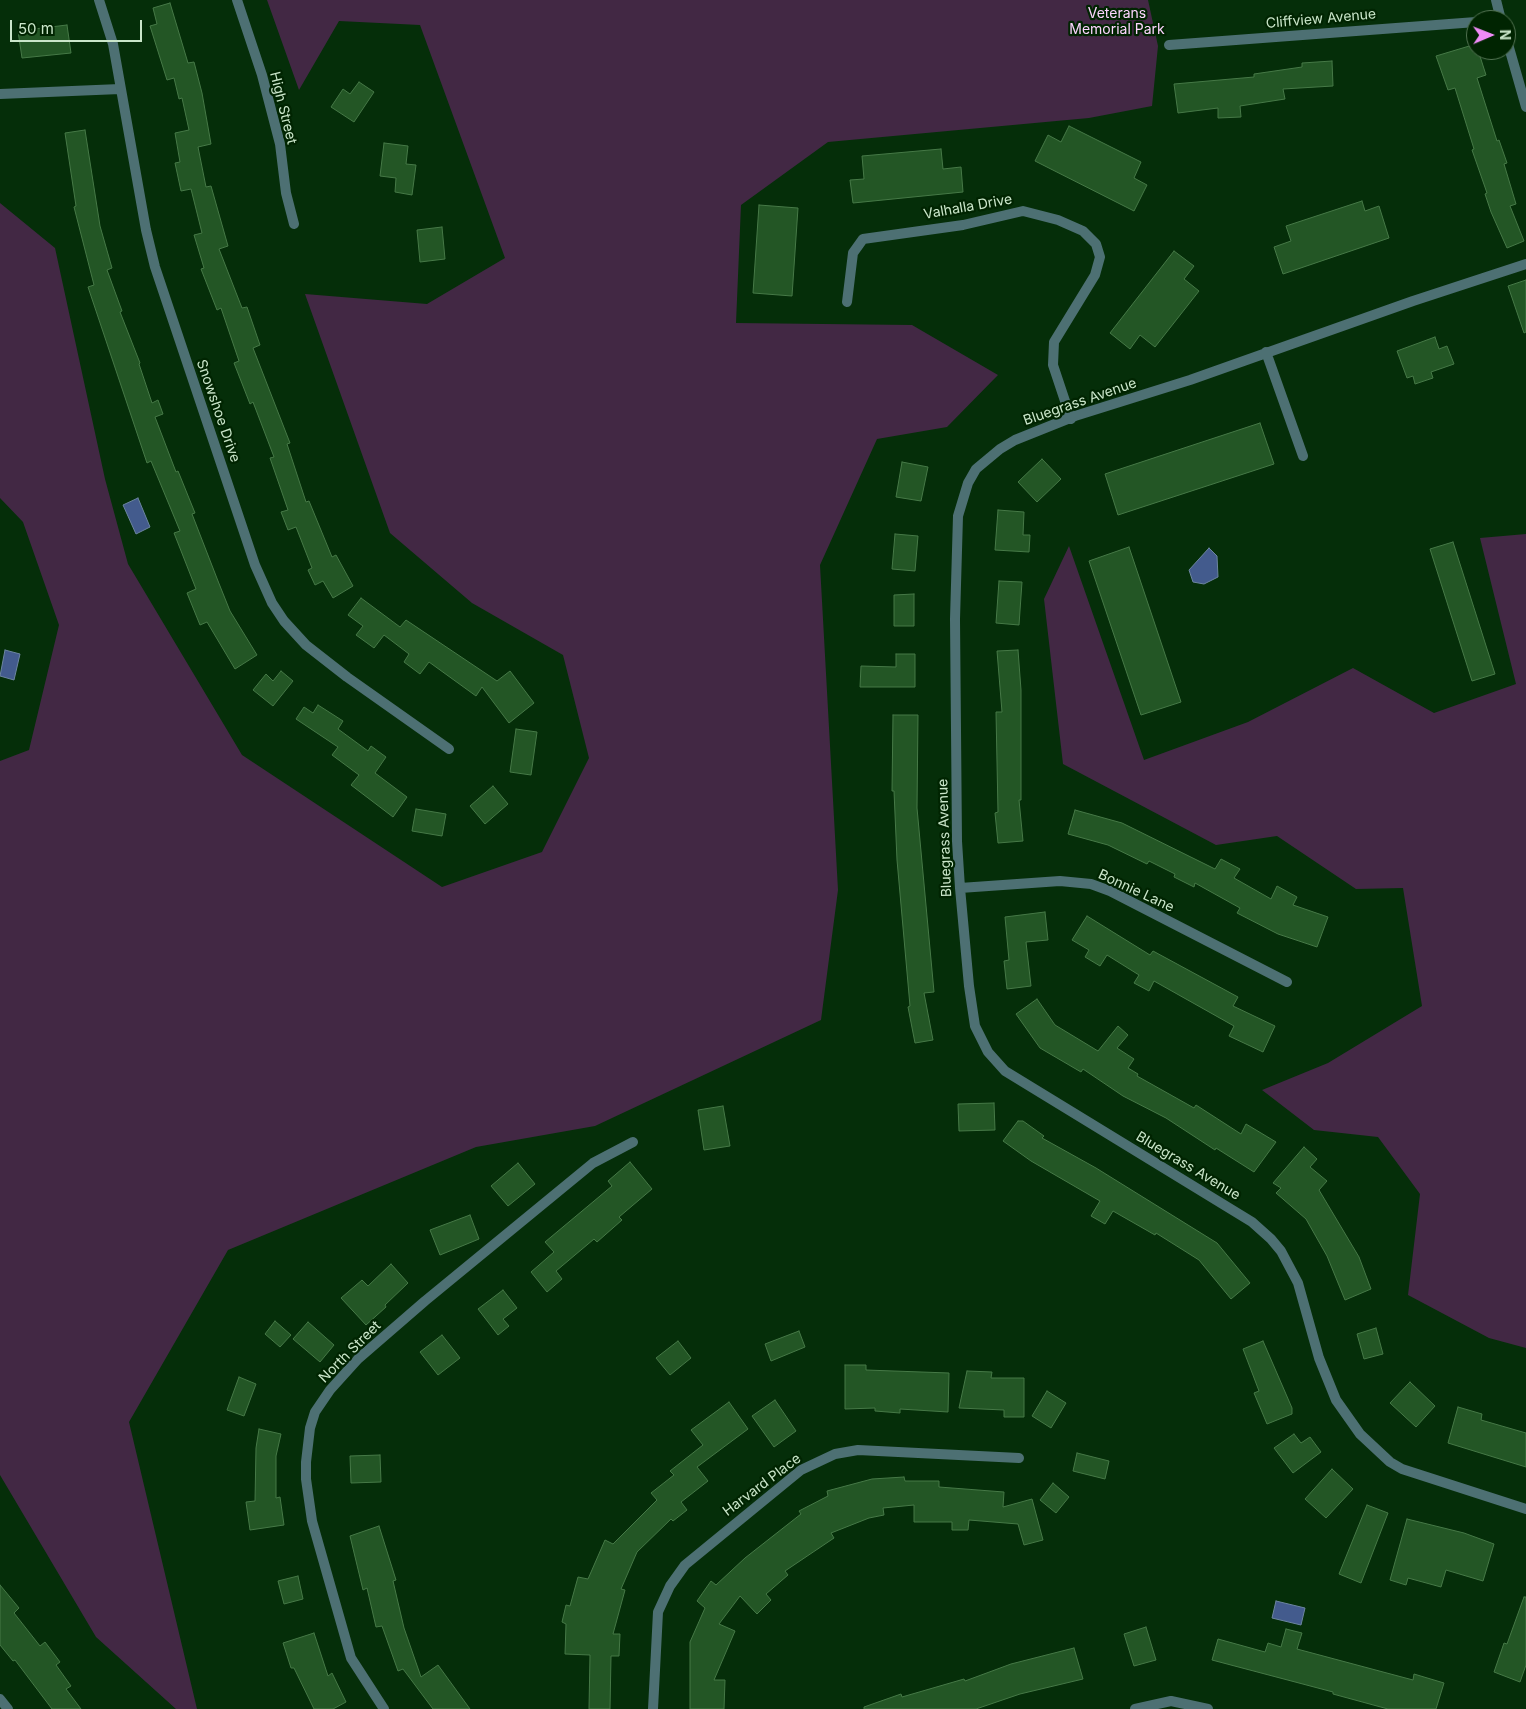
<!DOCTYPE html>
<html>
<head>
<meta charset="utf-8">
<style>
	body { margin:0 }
	#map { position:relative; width:1526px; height:1709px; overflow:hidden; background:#052e09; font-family:Inter,sans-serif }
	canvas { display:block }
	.north { position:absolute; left:1466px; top:10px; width:50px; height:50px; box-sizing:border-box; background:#002401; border:1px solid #517251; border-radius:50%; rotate:89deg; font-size:14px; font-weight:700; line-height:20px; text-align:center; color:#cae6ca }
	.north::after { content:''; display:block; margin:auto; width:18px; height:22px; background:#ef8bf7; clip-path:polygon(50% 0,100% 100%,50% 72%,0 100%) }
	.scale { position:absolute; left:10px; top:20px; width:132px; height:22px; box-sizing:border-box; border:2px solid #cae6ca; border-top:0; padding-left:6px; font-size:15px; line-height:18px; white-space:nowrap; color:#cae6ca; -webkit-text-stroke:4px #002401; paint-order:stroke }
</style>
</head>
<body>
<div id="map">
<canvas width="1526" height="1709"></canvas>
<div class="north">N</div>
<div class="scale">50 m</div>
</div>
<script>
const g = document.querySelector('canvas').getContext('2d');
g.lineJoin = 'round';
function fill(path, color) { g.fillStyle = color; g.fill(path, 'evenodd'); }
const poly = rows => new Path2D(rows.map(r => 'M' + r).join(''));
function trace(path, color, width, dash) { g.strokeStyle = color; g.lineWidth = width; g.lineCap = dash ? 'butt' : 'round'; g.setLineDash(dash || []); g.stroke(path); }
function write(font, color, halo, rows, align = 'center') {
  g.font = font + ' Inter,sans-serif'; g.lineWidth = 4.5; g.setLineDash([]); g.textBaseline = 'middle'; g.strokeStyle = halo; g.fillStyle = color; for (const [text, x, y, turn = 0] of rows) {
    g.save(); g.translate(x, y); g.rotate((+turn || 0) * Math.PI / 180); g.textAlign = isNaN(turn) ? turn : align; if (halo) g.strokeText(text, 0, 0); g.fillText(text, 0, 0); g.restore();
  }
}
const green = poly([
	[267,0,1148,0,1158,46,1152,106,1089,118,828,142,741,205,736,323,912,325,998,375,947,427,877,439,820,565,838,890,821,1020,595,1126,476,1147,228,1250,129,1422,197,1709,176,1709,96,1637,0,1475,0,761,29,750,59,625,23,522,0,498,0,203,55,248,105,479,128,564,242,755,442,887,542,852,589,758,563,655,472,603,390,533,305,294,427,304,505,258,420,25,339,21,299,90],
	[1526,534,1526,1348,1489,1338,1408,1295,1420,1194,1378,1137,1314,1130,1262,1090,1328,1063,1422,1006,1403,888,1356,889,1277,836,1216,845,1063,764,1044,599,1069,546,1144,760,1248,722,1353,668,1434,713,1516,684,1480,538]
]);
const water = poly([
	[138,498,150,527,136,534,123,505,138,498],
	[1209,548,1217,556,1218,577,1204,584,1193,582,1189,570,1209,548],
	[5,650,20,654,14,680,0,676,5,650],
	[1276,1601,1305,1608,1301,1625,1272,1618,1276,1601]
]);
const building = poly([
	[170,3,188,63,194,62,202,93,211,144,198,147,206,187,211,186,228,246,219,249,242,308,247,307,260,345,253,348,290,443,287,444,306,502,309,501,332,557,336,555,353,586,333,598,323,581,315,585,308,570,312,568,296,527,288,530,281,512,288,510,270,458,274,457,253,402,250,404,234,363,239,361,221,308,217,310,201,269,204,268,194,235,202,233,191,189,181,191,175,163,180,162,175,133,189,130,182,98,179,99,174,78,167,80,150,26,157,24,153,8,170,3],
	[67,25,71,53,22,58,18,31,67,25],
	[1476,44,1476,50,1478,50,1486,75,1477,78,1497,141,1499,140,1507,163,1504,164,1516,204,1510,206,1524,241,1507,248,1491,212,1485,194,1487,193,1472,150,1474,149,1455,88,1448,90,1436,56,1476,44],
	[1332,61,1333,86,1283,89,1285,99,1240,106,1241,117,1218,118,1218,108,1178,113,1174,84,1254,77,1254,74,1302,67,1302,63,1332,61],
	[359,82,374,92,354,122,331,107,343,89,350,94,359,82],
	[1069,126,1141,162,1134,178,1147,185,1134,211,1035,161,1048,135,1061,142,1069,126],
	[85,130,100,226,112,268,107,270,122,311,120,312,140,363,139,364,152,403,158,400,163,414,155,417,176,472,178,471,195,513,192,514,218,581,230,611,257,655,235,669,207,622,200,625,187,593,196,589,174,533,180,531,151,461,147,463,88,287,94,285,74,207,76,206,65,133,85,130],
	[384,143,408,146,406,164,416,165,412,195,395,192,396,178,380,176,384,143],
	[941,149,943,169,961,167,963,192,853,203,850,180,864,179,862,156,941,149],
	[1362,201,1365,211,1379,206,1389,238,1283,274,1274,247,1291,241,1286,226,1362,201],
	[759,205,798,208,792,296,753,293,759,205],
	[442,227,445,259,420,262,417,230,442,227],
	[1174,251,1194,266,1184,279,1199,291,1155,347,1140,335,1130,349,1110,333,1174,251],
	[1526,280,1526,332,1524,333,1508,286,1526,280],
	[1435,337,1439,349,1447,346,1454,364,1431,372,1433,378,1415,384,1413,376,1407,378,1397,351,1435,337],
	[1260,423,1274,464,1118,515,1105,474,1260,423],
	[1042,459,1061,479,1037,502,1018,482,1042,459],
	[902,462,928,467,921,501,896,497,902,462],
	[998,510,1024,512,1023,535,1030,535,1029,552,995,550,998,510],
	[895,534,918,536,915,571,892,569,895,534],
	[1453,542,1495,674,1472,681,1430,549,1453,542],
	[1129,547,1181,702,1141,715,1089,561,1129,547],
	[999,581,1022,582,1019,625,996,623,999,581],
	[914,594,914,626,894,626,894,595,914,594],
	[361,598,400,627,406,620,497,681,510,671,534,703,509,723,482,687,476,696,429,662,420,674,404,662,409,654,384,635,374,648,356,635,363,626,348,615,361,598],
	[1018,650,1021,690,1021,800,1019,800,1023,841,998,843,995,813,998,812,996,712,1002,712,997,651,1018,650],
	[896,654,915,654,915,687,860,687,861,666,896,667,896,654],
	[281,671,293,681,273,706,253,690,266,674,273,681,281,671],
	[318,705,343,721,338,729,368,751,371,746,386,757,375,773,407,797,393,817,351,785,359,775,332,755,338,747,296,719,304,707,313,713,318,705],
	[893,715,918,715,917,808,934,992,924,993,933,1040,915,1043,908,1007,910,1006,897,860,894,791,892,791,893,715],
	[516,729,537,732,531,775,510,772,516,729],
	[493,786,508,804,485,824,470,806,493,786],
	[416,809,446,814,442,836,412,831,416,809],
	[1075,810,1122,823,1215,869,1221,859,1240,869,1234,878,1271,899,1277,886,1297,897,1293,905,1328,917,1317,947,1278,934,1237,913,1240,908,1195,883,1194,887,1174,877,1175,874,1149,861,1147,864,1108,845,1068,834,1075,810],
	[1045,912,1048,940,1026,942,1031,986,1007,989,1004,961,1009,960,1005,917,1045,912],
	[1087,916,1150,955,1153,951,1238,997,1233,1006,1275,1026,1263,1052,1229,1036,1234,1026,1154,981,1149,991,1134,983,1139,975,1107,955,1100,966,1085,957,1089,950,1072,940,1087,916],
	[1037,999,1055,1025,1098,1051,1118,1026,1128,1035,1117,1048,1134,1059,1128,1068,1138,1074,1137,1076,1194,1108,1196,1105,1241,1134,1246,1124,1276,1142,1254,1172,1216,1148,1215,1150,1166,1118,1123,1096,1083,1069,1081,1072,1040,1048,1016,1014,1037,999],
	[994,1103,995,1130,959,1131,958,1104,994,1103],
	[723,1106,730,1146,704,1150,698,1110,723,1106],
	[1018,1121,1023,1121,1044,1136,1042,1138,1096,1168,1217,1243,1250,1283,1231,1299,1199,1260,1156,1233,1155,1235,1113,1211,1105,1224,1091,1216,1100,1201,1031,1161,1003,1141,1018,1121],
	[1304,1147,1317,1159,1310,1167,1327,1181,1319,1190,1359,1257,1371,1289,1345,1300,1327,1256,1306,1219,1276,1193,1281,1188,1273,1183,1304,1147],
	[630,1162,652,1189,619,1217,622,1220,597,1242,594,1239,556,1271,562,1279,547,1292,531,1272,554,1252,545,1242,612,1186,608,1181,630,1162],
	[518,1163,535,1184,508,1206,491,1186,518,1163],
	[470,1215,479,1239,440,1255,430,1230,470,1215],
	[391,1264,408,1283,385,1305,386,1307,366,1325,341,1298,362,1280,368,1286,391,1264],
	[503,1290,517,1308,503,1319,509,1326,498,1335,478,1309,503,1290],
	[275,1321,291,1335,280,1347,265,1334,275,1321],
	[308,1322,334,1345,320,1362,293,1339,308,1322],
	[1376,1328,1383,1354,1364,1359,1357,1334,1376,1328],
	[799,1331,805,1347,771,1361,765,1344,799,1331],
	[442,1335,460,1358,438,1375,420,1352,442,1335],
	[678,1341,691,1358,670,1375,656,1358,678,1341],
	[1263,1341,1292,1408,1292,1414,1267,1424,1254,1393,1259,1391,1243,1349,1263,1341],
	[845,1365,866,1365,866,1370,949,1373,948,1412,900,1409,900,1413,875,1411,875,1408,845,1409,845,1365],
	[967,1371,992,1372,991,1378,1024,1378,1024,1417,1004,1417,1004,1410,959,1408,967,1371],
	[239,1377,256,1384,244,1416,227,1410,239,1377],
	[1410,1382,1435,1406,1416,1427,1390,1403,1410,1382],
	[1047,1391,1066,1403,1051,1428,1032,1416,1047,1391],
	[775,1400,796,1431,774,1447,752,1416,775,1400],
	[729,1402,748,1429,697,1467,708,1481,681,1502,687,1510,673,1521,671,1519,637,1552,621,1589,625,1590,613,1634,620,1634,619,1656,611,1656,610,1709,589,1709,590,1655,565,1654,566,1624,562,1622,566,1605,570,1606,578,1577,588,1579,605,1540,613,1544,657,1500,651,1493,674,1475,670,1471,703,1445,691,1430,729,1402],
	[1458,1407,1482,1414,1481,1420,1526,1433,1526,1467,1448,1443,1458,1407],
	[259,1429,281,1434,276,1456,276,1498,280,1497,284,1525,250,1530,246,1502,255,1501,256,1448,259,1429],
	[1294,1434,1301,1443,1310,1437,1321,1452,1293,1473,1274,1448,1294,1434],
	[1077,1453,1109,1461,1105,1479,1073,1471,1077,1453],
	[380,1455,381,1482,351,1483,350,1456,380,1455],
	[1332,1469,1353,1489,1326,1518,1305,1499,1332,1469],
	[904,1477,905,1481,939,1481,939,1487,1004,1492,1003,1507,1032,1499,1043,1540,1024,1545,1018,1524,969,1520,968,1530,952,1530,952,1522,914,1522,914,1505,883,1508,884,1515,869,1518,831,1533,834,1538,785,1571,788,1575,766,1594,771,1600,757,1614,740,1596,719,1624,735,1631,714,1680,725,1680,724,1709,690,1709,690,1642,705,1608,697,1601,711,1581,716,1585,745,1558,801,1514,799,1511,828,1496,827,1491,872,1479,904,1477],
	[1053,1483,1069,1497,1056,1513,1040,1500,1053,1483],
	[1367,1505,1388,1513,1361,1583,1339,1574,1367,1505],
	[1407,1519,1464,1533,1494,1544,1483,1581,1446,1570,1441,1587,1408,1578,1406,1585,1390,1580,1407,1519],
	[379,1526,396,1580,393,1581,404,1628,421,1677,438,1665,470,1709,433,1709,403,1669,398,1671,382,1626,376,1627,367,1588,363,1590,350,1536,379,1526],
	[298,1576,303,1599,284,1604,278,1581,298,1576],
	[0,1585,19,1608,14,1613,40,1646,45,1642,60,1662,56,1665,71,1686,66,1689,81,1709,52,1709,15,1660,13,1661,0,1645,0,1585],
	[1524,1597,1526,1597,1526,1665,1520,1682,1494,1672,1504,1643,1507,1644,1524,1597],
	[1146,1627,1156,1660,1134,1666,1124,1634,1146,1627],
	[1286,1629,1302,1633,1297,1649,1413,1680,1414,1674,1444,1683,1436,1709,1388,1709,1333,1694,1333,1692,1212,1660,1218,1639,1265,1652,1268,1643,1281,1647,1286,1629],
	[314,1633,328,1676,332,1673,346,1702,333,1709,314,1709,294,1668,291,1668,283,1643,314,1633],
	[1074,1648,1083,1679,1020,1694,976,1709,864,1709,864,1707,901,1694,902,1697,964,1679,965,1681,1011,1664,1074,1648]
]);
const street = poly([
	[99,0,113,44,146,230,155,267,255,565,272,603,284,621,306,645,347,677,449,749],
	[237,0,262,75,280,144,286,193,294,224],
	[1496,0,1501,20],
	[1506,37,1526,107],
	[1169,45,1476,22],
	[0,94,120,89],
	[1526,264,1413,301,1190,380,1075,416,1015,440,1000,449,976,469,968,483,958,516,955,619,957,841,960,888,969,986,975,1026,988,1052,1005,1071,1252,1222,1271,1239,1281,1251,1298,1283,1319,1358,1336,1400,1360,1434,1390,1462,1402,1469,1526,1509],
	[847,302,853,253,863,239,963,225,1023,211,1058,220,1083,231,1096,244,1100,257,1095,275,1054,342,1053,365,1071,419],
	[1266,352,1303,456],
	[960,888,1060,881,1091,884,1110,891,1287,982],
	[0,1699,8,1709],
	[384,1709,351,1658,312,1521,306,1479,306,1462,310,1428,315,1412,330,1390,358,1359,425,1301,593,1163,633,1142],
	[653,1709,658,1612,670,1586,685,1565,801,1470,835,1454,858,1450,1019,1458],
	[1135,1709,1171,1701,1208,1709]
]);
const parkNames = [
	["Veterans",1117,14],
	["Memorial Park",1117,30]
];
const streetNames = [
	["Cliffview Avenue",1321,19,-5],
	["High Street",283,108,76],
	["Valhalla Drive",968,207,-10],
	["Bluegrass Avenue",1080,402,-19],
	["Snowshoe Drive",218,411,71],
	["Bluegrass Avenue",945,838,-92],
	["Bonnie Lane",1136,891,25],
	["Bluegrass Avenue",1188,1166,31],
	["North Street",350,1352,-45],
	["Harvard Place",762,1485,-37]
];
fill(green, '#422844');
fill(water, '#435b8d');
trace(water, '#6c859f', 1);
fill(building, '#235625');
trace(building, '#467947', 1);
trace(street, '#4d7073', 10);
write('14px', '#fdd5ff', '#002401', parkNames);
write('14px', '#cae6ca', '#002401', streetNames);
</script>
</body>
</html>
